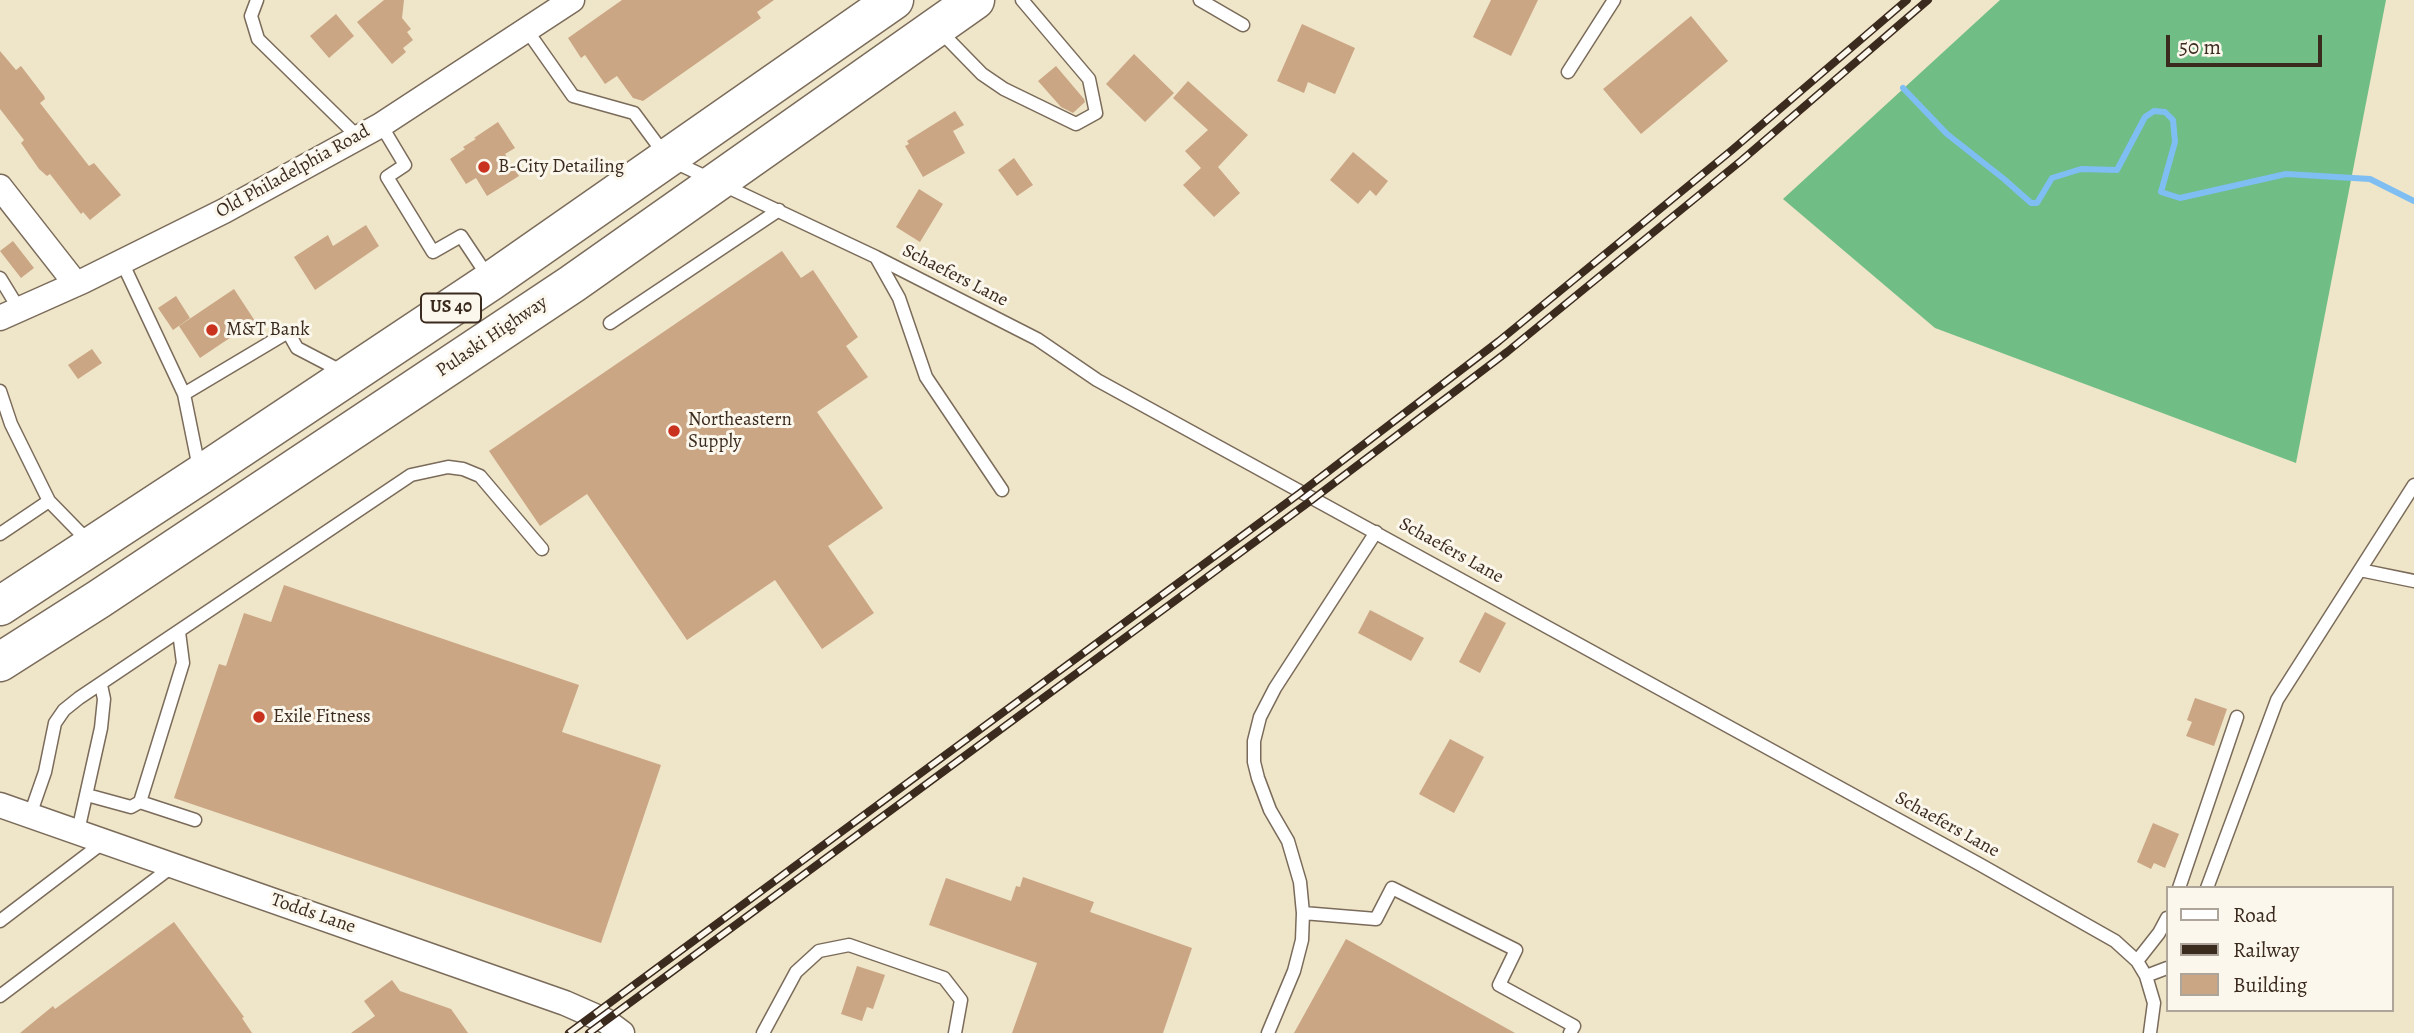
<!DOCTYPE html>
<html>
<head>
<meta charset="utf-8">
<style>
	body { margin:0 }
	#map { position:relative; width:2414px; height:1033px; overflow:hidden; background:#efe5c8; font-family:Alegreya,serif }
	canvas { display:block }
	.legend { position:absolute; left:2166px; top:886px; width:228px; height:126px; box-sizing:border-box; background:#fbf7ec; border:2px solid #aea59a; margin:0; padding:9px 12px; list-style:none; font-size:21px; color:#3b2a1e }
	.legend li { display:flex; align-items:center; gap:14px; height:35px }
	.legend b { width:35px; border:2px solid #aea59a }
	.scale { position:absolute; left:2166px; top:35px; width:156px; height:32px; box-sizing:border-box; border:4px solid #3b2a1e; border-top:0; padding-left:9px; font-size:21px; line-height:24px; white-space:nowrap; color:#3b2a1e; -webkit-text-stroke:5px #fbf7ec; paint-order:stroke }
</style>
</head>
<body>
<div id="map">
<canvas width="2414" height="1033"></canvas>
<ul class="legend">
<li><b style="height:9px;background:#fff"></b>Road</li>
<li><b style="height:9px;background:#3b2a1e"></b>Railway</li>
<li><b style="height:19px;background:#caa685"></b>Building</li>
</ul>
<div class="scale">50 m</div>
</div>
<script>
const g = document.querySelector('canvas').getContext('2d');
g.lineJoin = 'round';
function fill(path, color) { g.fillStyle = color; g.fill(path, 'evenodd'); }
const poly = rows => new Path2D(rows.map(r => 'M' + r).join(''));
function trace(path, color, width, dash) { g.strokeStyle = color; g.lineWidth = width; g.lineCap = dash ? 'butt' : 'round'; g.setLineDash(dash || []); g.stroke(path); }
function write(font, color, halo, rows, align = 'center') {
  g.font = font + ' Alegreya,serif'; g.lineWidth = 6; g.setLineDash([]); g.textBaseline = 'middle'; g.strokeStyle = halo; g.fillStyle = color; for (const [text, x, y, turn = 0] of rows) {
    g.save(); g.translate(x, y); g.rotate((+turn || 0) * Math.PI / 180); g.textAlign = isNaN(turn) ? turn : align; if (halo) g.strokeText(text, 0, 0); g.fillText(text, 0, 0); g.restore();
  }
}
const forest = poly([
	[2000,0,2386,0,2296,463,1935,328,1783,199]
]);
const stream = poly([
	[1903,88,1947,134,2004,179,2031,203,2037,203,2052,178,2081,169,2117,170,2145,117,2154,111,2165,112,2173,120,2175,142,2161,192,2180,198,2286,174,2370,179,2414,201]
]);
const building = poly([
	[384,0,404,0,402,18,411,29,407,32,413,40,403,48,406,52,392,64,357,22],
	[622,0,774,0,757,12,761,18,643,101,633,98,617,76,605,84,585,55,581,58,568,38],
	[1491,0,1538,0,1511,56,1473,37],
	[336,14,354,36,329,58,310,36],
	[1691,16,1728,61,1641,134,1603,89],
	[1302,24,1355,48,1335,94,1308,82,1304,93,1277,81],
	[0,51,16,70,21,66,44,96,45,99,40,103,89,166,94,163,121,195,90,220,83,212,81,214,50,174,47,176,39,169,21,143,24,140,0,109],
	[1134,54,1174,93,1145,122,1106,84],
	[1056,66,1084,99,1085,102,1073,113,1061,107,1038,81],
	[1188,81,1248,135,1218,167,1240,193,1214,217,1183,185,1201,168,1185,151,1208,130,1173,98],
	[955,111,964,125,953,131,965,153,923,177,905,146,909,144,907,141],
	[498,122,515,148,505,154,519,176,487,196,476,178,466,184,450,159,465,149,463,147,476,139,474,138],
	[1353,152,1388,181,1376,196,1370,190,1358,204,1330,180],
	[1014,158,1033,185,1017,196,998,170],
	[919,189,943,204,920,242,896,227],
	[366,225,379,246,315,290,294,257,328,235,333,246],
	[13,241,34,268,21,278,0,251],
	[782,251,801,278,813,270,858,337,846,346,868,377,817,412,883,508,828,546,874,613,822,649,775,580,687,640,587,494,540,526,489,451],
	[234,289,255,321,200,358,179,326],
	[176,296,190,318,173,330,158,308],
	[92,349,102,363,78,379,68,365],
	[284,585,579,685,562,732,661,765,601,943,174,798,219,664,226,666,244,613,271,622],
	[1370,610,1424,638,1411,661,1358,633],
	[1485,612,1506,623,1480,673,1459,662],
	[2195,698,2227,709,2214,746,2186,736,2192,722,2187,720],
	[1450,739,1484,757,1454,813,1419,794],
	[2153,823,2179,834,2165,868,2154,863,2151,869,2137,862],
	[1023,877,1094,902,1090,912,1192,948,1163,1033,1012,1033,1037,963,929,925,946,878,1011,901,1016,886,1020,887],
	[174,922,244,1017,242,1018,252,1033,20,1033,53,1006,55,1009],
	[1346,939,1388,962,1515,1033,1294,1033],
	[857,966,885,975,873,1009,867,1007,862,1021,841,1014],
	[392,980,400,991,451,1009,468,1033,351,1033,375,1016,364,1001]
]);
const lane = poly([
	[257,0,251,16,258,39,357,136],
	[1200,0,1243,25],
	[526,29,573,96,634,113,668,159,876,257,1037,339,1097,380,1979,864,2115,941,2137,961,2146,976,2154,1003,2150,1033],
	[939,30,982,74,1004,89,1076,124,1096,113,1089,79,1022,0],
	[1568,72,1614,0],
	[381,125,405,165,387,177,433,252,461,236,489,278],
	[876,257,899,298,926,377,1002,490],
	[122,262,184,394,199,468],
	[0,278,19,309],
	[610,323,779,210],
	[0,391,11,424,49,501,90,543],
	[184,394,288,332,297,348,343,372],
	[0,534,49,501],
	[2360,570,2414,581],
	[87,795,131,807,140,802,183,663,179,632],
	[140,802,195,820],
	[30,815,45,772,55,723,64,710,79,698,411,475,448,467,463,469,480,476,542,549],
	[78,831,101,728,104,699,101,685],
	[2179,888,2237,717],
	[2207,888,2277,700,2414,485],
	[1303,913,1376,919,1392,888,1516,950,1499,985,1574,1026,1570,1033],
	[0,921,105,841],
	[2137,961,2159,933,2167,918],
	[2146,976,2167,968],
	[0,996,173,866],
	[763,1033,796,972,819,951,849,945,944,978,961,1000,955,1033],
	[1268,1033,1294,971,1302,940,1303,913,1300,882,1288,841,1270,810,1258,778,1254,762,1254,741,1260,717,1275,688,1376,532]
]);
const street = poly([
	[0,187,76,284],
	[0,318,83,281,224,211,381,125,572,0],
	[0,805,565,1003,606,1021,622,1033]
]);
const highway = poly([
	[0,606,200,475,491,281,894,0],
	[0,662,99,599,572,284,975,0]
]);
const rail = poly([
	[569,1033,1300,493,1499,341,1732,150,1907,0],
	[589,1033,1313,499,1507,352,1742,160,1928,0]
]);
const markers = [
	[484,167,7,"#c8321e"],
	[212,330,7,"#c8321e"],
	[674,431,7,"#c8321e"],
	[259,717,7,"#c8321e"]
];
const shields = [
	[451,308,60]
];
const shieldNames = [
	["US 40",451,308]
];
const poiNames = [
	["B-City Detailing",498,167],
	["M&T Bank",226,330],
	["Northeastern",688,420],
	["Supply",688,442],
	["Exile Fitness",273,717]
];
const streetNames = [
	["Old Philadelphia Road",293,172,-29],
	["Schaefers Lane",955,276,27],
	["Pulaski Highway",492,337,-34],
	["Schaefers Lane",1451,551,29],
	["Schaefers Lane",1947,825,29],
	["Todds Lane",313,914,19]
];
fill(forest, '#70bd86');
trace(stream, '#7fbef3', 6);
fill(building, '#caa685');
trace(lane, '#7a6b5a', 15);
trace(street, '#7a6b5a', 27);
trace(highway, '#7a6b5a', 41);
trace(lane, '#fff', 12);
trace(street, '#fff', 24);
trace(highway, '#fff', 38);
trace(rail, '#3b2a1e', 8);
trace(rail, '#fbf7ec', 5, [16]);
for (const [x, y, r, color] of markers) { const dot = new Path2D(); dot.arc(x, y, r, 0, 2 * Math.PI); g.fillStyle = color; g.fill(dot); trace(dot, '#fbf7ec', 2.5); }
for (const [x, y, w] of shields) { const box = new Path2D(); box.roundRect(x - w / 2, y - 14.5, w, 29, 5); g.fillStyle = '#fbf7ec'; g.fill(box); trace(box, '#3b2a1e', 2); }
write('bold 18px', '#3b2a1e', null, shieldNames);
write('19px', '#3b2a1e', '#fbf7ec', poiNames, 'left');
write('19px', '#3b2a1e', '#fbf7ec', streetNames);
</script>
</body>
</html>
